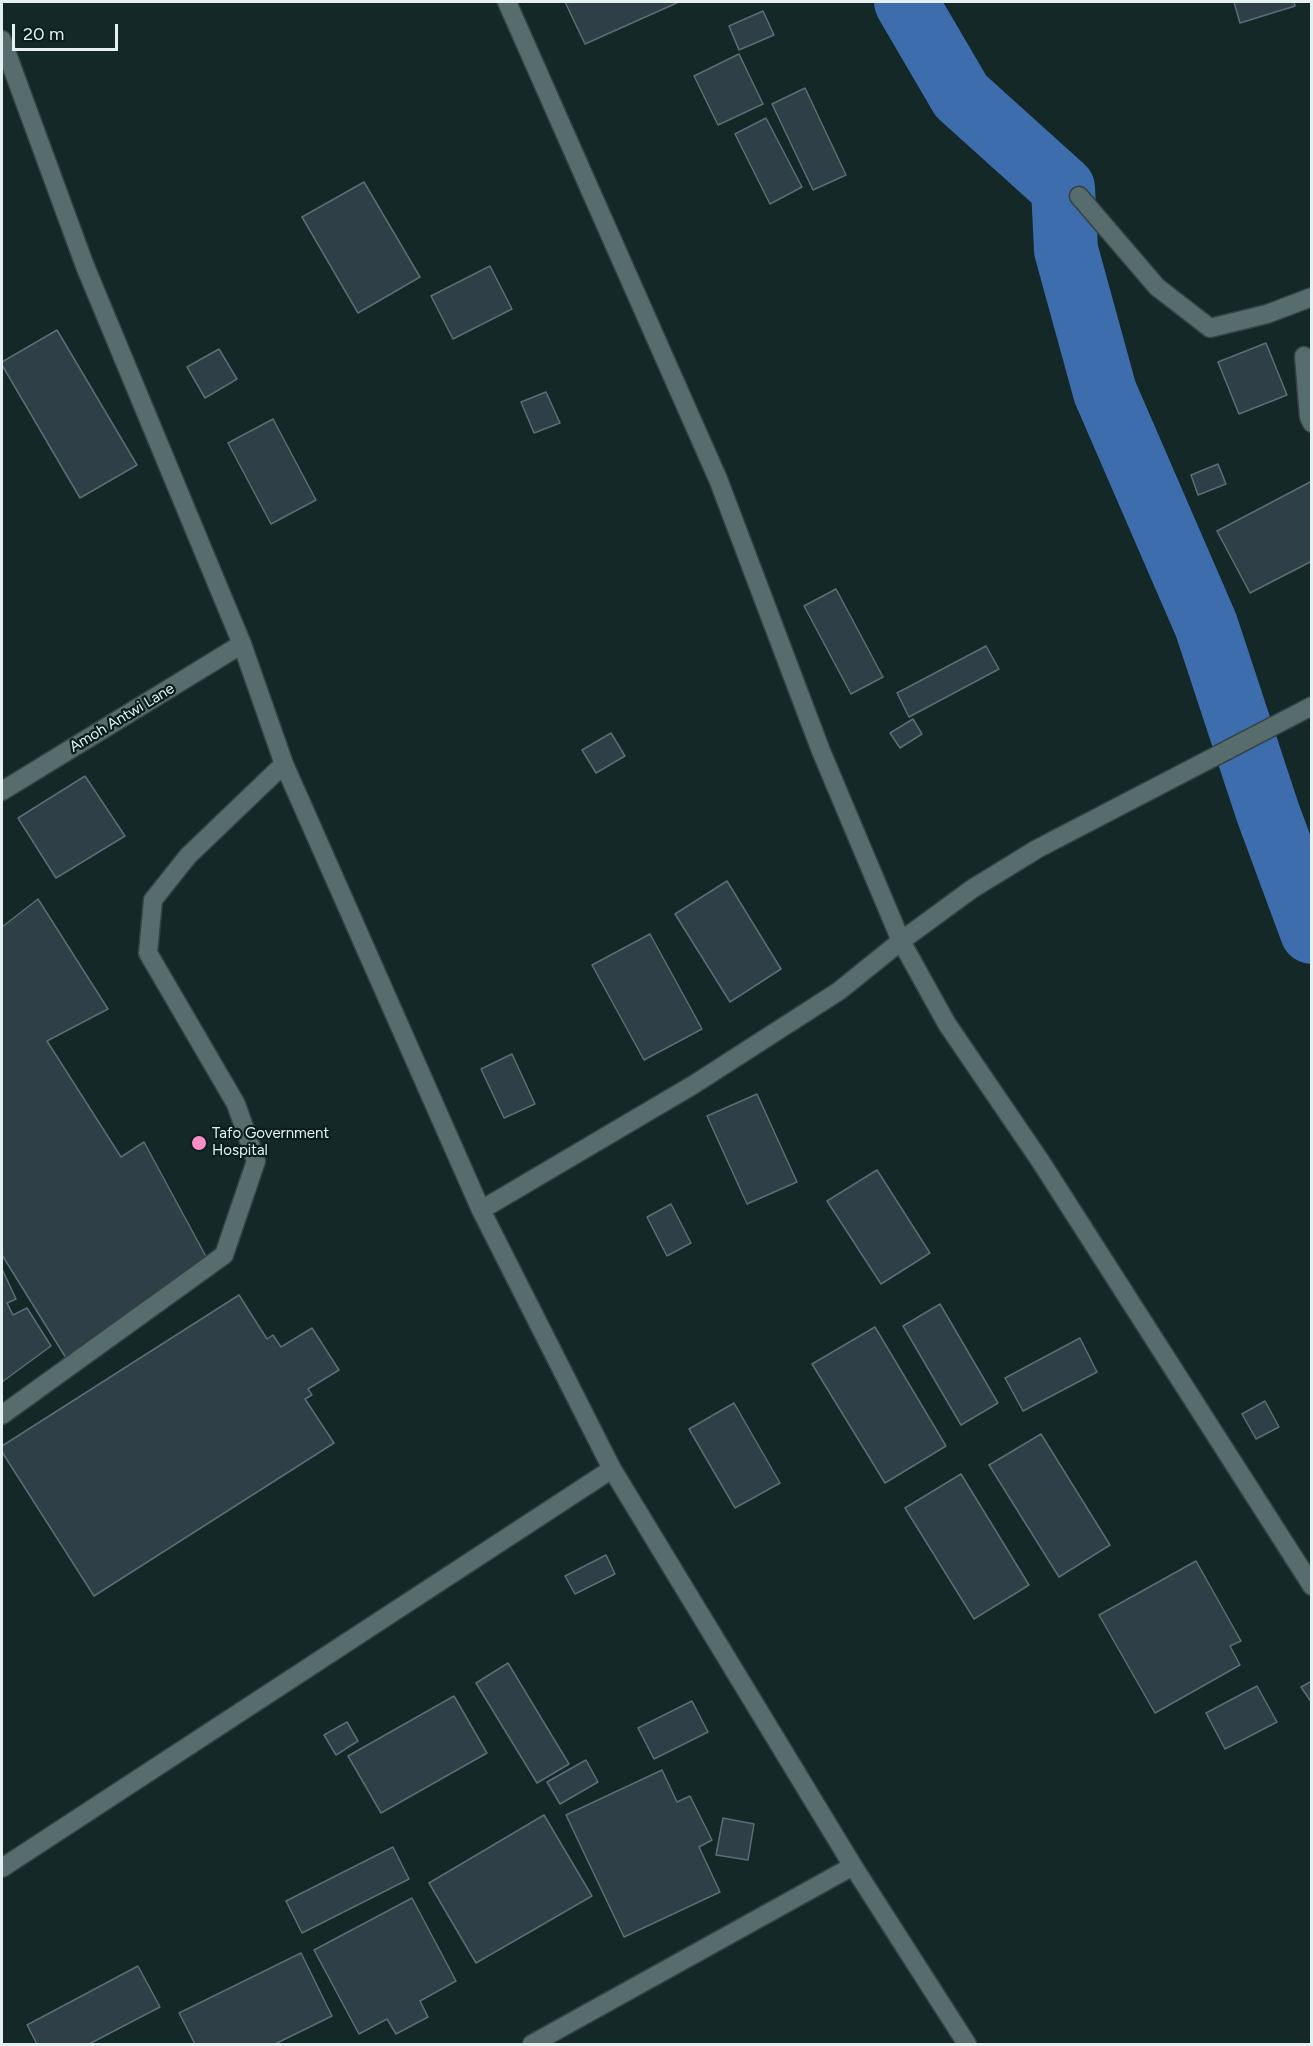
<!DOCTYPE html>
<html>
<head>
<meta charset="utf-8">
<style>
	body { margin:0 }
	#map { position:relative; width:1313px; height:2046px; overflow:hidden; background:#142828; font-family:Figtree,sans-serif }
	canvas { display:block }
	.frame { position:absolute; inset:0; border:3px solid #e4f1f0; pointer-events:none }
	.scale { position:absolute; left:12px; top:24px; width:106px; height:27px; box-sizing:border-box; border:3px solid #e4f1f0; border-top:0; padding-left:8px; font-size:18px; line-height:21px; white-space:nowrap; color:#e4f1f0; -webkit-text-stroke:4px #0a1e1e; paint-order:stroke }
</style>
</head>
<body>
<div id="map">
<canvas width="1313" height="2046"></canvas>
<div class="frame"></div>
<div class="scale">20 m</div>
</div>
<script>
const g = document.querySelector('canvas').getContext('2d');
g.lineJoin = 'round';
const poly = rows => new Path2D(rows.map(r => 'M' + r).join(''));
function trace(path, color, width, dash) { g.strokeStyle = color; g.lineWidth = width; g.lineCap = dash ? 'butt' : 'round'; g.setLineDash(dash || []); g.stroke(path); }
function fill(path, color) { g.fillStyle = color; g.fill(path, 'evenodd'); }
function write(font, color, halo, rows, align = 'center') {
  g.font = font + ' Figtree,sans-serif'; g.lineWidth = 4.5; g.setLineDash([]); g.textBaseline = 'middle'; g.strokeStyle = halo; g.fillStyle = color; for (const [text, x, y, turn = 0] of rows) {
    g.save(); g.translate(x, y); g.rotate((+turn || 0) * Math.PI / 180); g.textAlign = isNaN(turn) ? turn : align; if (halo) g.strokeText(text, 0, 0); g.fillText(text, 0, 0); g.restore();
  }
}
const river = poly([
	[906,2,961,96,1063,188,1066,250,1105,392,1206,625,1268,813,1312,932]
]);
const building = poly([
	[565,2,679,2,585,44,565,2],
	[1234,2,1294,2,1295,6,1240,23,1234,2],
	[763,11,774,35,739,50,729,26,763,11],
	[739,54,763,104,718,125,694,76,739,54],
	[805,88,846,175,813,190,772,104,805,88],
	[766,118,802,187,770,204,735,134,766,118],
	[364,182,420,277,358,313,302,217,364,182],
	[490,266,512,309,453,339,431,296,490,266],
	[57,330,137,465,80,498,2,365,2,362,57,330],
	[1266,343,1287,395,1239,414,1218,362,1266,343],
	[219,349,237,379,205,398,187,367,219,349],
	[546,392,560,423,534,433,521,402,546,392],
	[273,419,316,500,271,524,228,443,273,419],
	[1218,464,1226,484,1198,495,1191,475,1218,464],
	[1312,481,1312,561,1250,593,1217,531,1312,481],
	[836,589,883,677,851,694,804,606,836,589],
	[986,646,999,669,909,717,897,693,986,646],
	[913,719,922,734,900,748,890,733,913,719],
	[611,733,625,756,596,773,582,750,611,733],
	[85,776,125,836,56,878,18,818,85,776],
	[727,881,781,969,730,1002,675,914,727,881],
	[38,899,108,1009,47,1041,121,1157,144,1142,209,1262,66,1358,2,1255,2,927,38,899],
	[650,934,702,1029,644,1060,592,965,650,934],
	[512,1054,535,1104,504,1118,481,1069,512,1054],
	[757,1094,797,1182,747,1204,707,1116,757,1094],
	[877,1170,930,1253,881,1284,827,1201,877,1170],
	[671,1204,691,1243,667,1256,647,1217,671,1204],
	[2,1269,16,1299,7,1303,13,1315,27,1308,51,1346,2,1382,2,1269],
	[239,1295,267,1339,273,1335,281,1347,312,1328,339,1370,308,1389,312,1395,305,1399,334,1443,94,1596,2,1452,2,1446,239,1295],
	[940,1304,998,1403,961,1425,903,1326,940,1304],
	[875,1327,946,1446,885,1483,812,1364,875,1327],
	[1080,1338,1097,1372,1023,1411,1005,1378,1080,1338],
	[1265,1401,1279,1427,1256,1439,1242,1414,1265,1401],
	[734,1403,780,1483,735,1508,689,1429,734,1403],
	[1041,1434,1110,1545,1059,1577,989,1465,1041,1434],
	[961,1474,1029,1585,974,1619,905,1508,961,1474],
	[606,1555,615,1574,575,1594,565,1576,606,1555],
	[1196,1561,1241,1641,1230,1646,1240,1665,1155,1713,1099,1615,1196,1561],
	[508,1663,569,1764,537,1783,476,1683,508,1663],
	[1312,1681,1312,1703,1301,1687,1312,1681],
	[1257,1686,1277,1722,1225,1749,1206,1713,1257,1686],
	[454,1696,487,1753,381,1813,348,1756,454,1696],
	[692,1701,708,1732,654,1759,638,1728,692,1701],
	[347,1722,358,1741,336,1755,324,1735,347,1722],
	[586,1760,598,1782,560,1804,547,1782,586,1760],
	[662,1770,677,1802,690,1796,712,1840,699,1847,720,1892,624,1937,566,1815,662,1770],
	[544,1815,592,1896,476,1963,429,1883,544,1815],
	[723,1818,754,1824,748,1860,716,1855,723,1818],
	[393,1847,409,1879,302,1933,286,1901,393,1847],
	[412,1898,456,1981,420,2001,428,2017,396,2034,387,2019,359,2034,314,1950,412,1898],
	[301,1953,332,2016,275,2044,195,2044,179,2013,301,1953],
	[138,1966,160,2007,89,2044,37,2044,27,2025,138,1966]
]);
const minor = poly([
	[507,2,718,479,821,751,901,941,947,1024,1041,1162,1312,1586],
	[2,40,85,266,242,644,284,764,481,1210,612,1469,853,1866,967,2044],
	[1079,196,1157,287,1210,328,1267,314,1312,297],
	[1304,356,1309,417,1312,423],
	[2,791,242,644],
	[481,1210,693,1085,839,991,901,941,972,889,1037,849,1312,706],
	[2,1415,224,1255,256,1161,236,1104,148,953,153,900,188,856,284,764],
	[2,1868,612,1469],
	[532,2044,853,1866]
]);
const markers = [
	[199,1143,8,"#fa8fc7"]
];
const streetNames = [
	["Amoh Antwi Lane",122,718,-31]
];
const poiNames = [
	["Tafo Government",212,1134],
	["Hospital",212,1151]
];
trace(river, '#3e6dae', 64);
fill(building, '#2e3f47');
trace(building, '#5b6e76', 1.5);
trace(minor, '#334242', 21);
trace(minor, '#576c6c', 18);
for (const [x, y, r, color] of markers) { const dot = new Path2D(); dot.arc(x, y, r, 0, 2 * Math.PI); g.fillStyle = color; g.fill(dot); trace(dot, '#0a1e1e', 2); }
write('15px', '#e4f1f0', '#0a1e1e', streetNames);
write('15px', '#e4f1f0', '#0a1e1e', poiNames, 'left');
</script>
</body>
</html>
